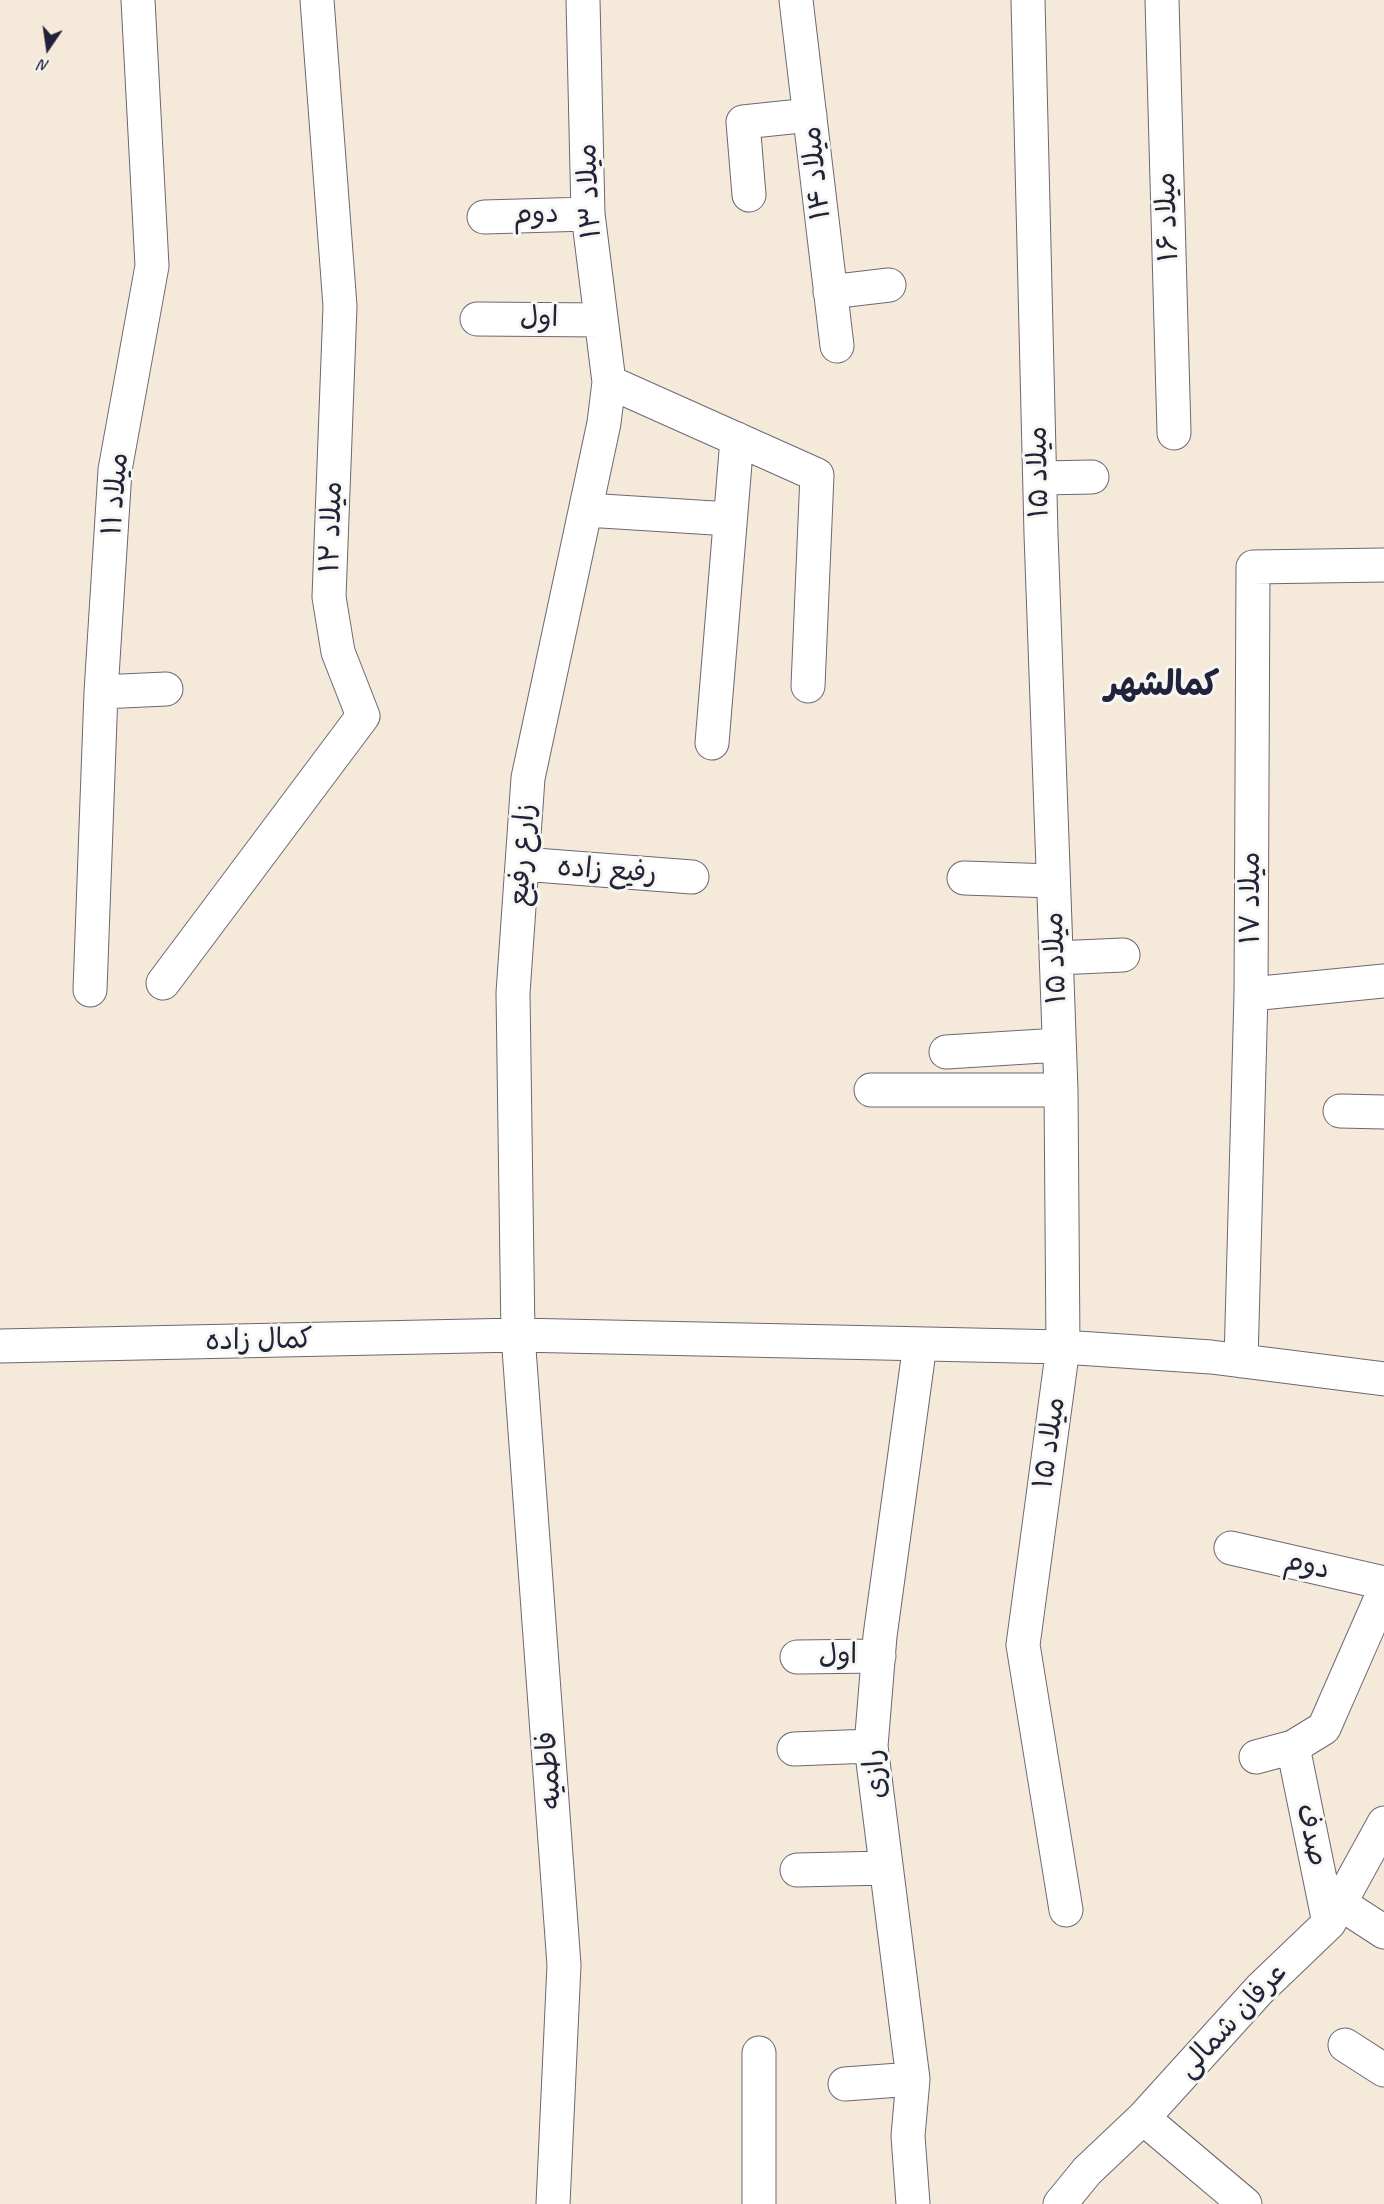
<!DOCTYPE html>
<html>
<head>
<meta charset="utf-8">
<style>
	body { margin:0 }
	#map { position:relative; width:1384px; height:2204px; overflow:hidden; background:#f5e9d9; font-family:Caveat,sans-serif }
	canvas { display:block }
	.north { position:absolute; left:18px; top:18px; width:60px; height:60px; -webkit-text-stroke:4px #f6f6f2; paint-order:stroke; rotate:193deg; font-size:16px; font-weight:700; line-height:24px; text-align:center; color:#22223b }
	.north::after { content:''; display:block; margin:auto; width:21px; height:27px; background:#22223b; clip-path:polygon(50% 0,100% 100%,50% 72%,0 100%) }
</style>
</head>
<body>
<div id="map">
<canvas width="1384" height="2204"></canvas>
<div class="north">N</div>
</div>
<script>
const g = document.querySelector('canvas').getContext('2d');
g.lineJoin = 'round';
const poly = rows => new Path2D(rows.map(r => 'M' + r).join(''));
function trace(path, color, width, dash) { g.strokeStyle = color; g.lineWidth = width; g.lineCap = dash ? 'butt' : 'round'; g.setLineDash(dash || []); g.stroke(path); }
function write(font, color, halo, rows, align = 'center') {
  g.font = font + ' Caveat,"Playpen Sans Arabic",sans-serif'; g.lineWidth = 6; g.setLineDash([]); g.textBaseline = 'middle'; g.strokeStyle = halo; g.fillStyle = color; for (const [text, x, y, turn = 0] of rows) {
    g.save(); g.translate(x, y); g.rotate((+turn || 0) * Math.PI / 180); g.textAlign = isNaN(turn) ? turn : align; if (halo) g.strokeText(text, 0, 0); g.fillText(text, 0, 0); g.restore();
  }
}
const minor = poly([
	[796,0,837,346],
	[1028,0,1041,534,1061,1090,1063,1347,1023,1645,1066,1910],
	[1162,0,1174,433],
	[749,195,743,122,810,115],
	[484,217,588,214],
	[830,292,889,285],
	[477,319,601,320],
	[609,382,817,475,808,686],
	[1040,478,1092,477],
	[586,510,730,519],
	[101,692,166,689],
	[712,743,737,439],
	[522,864,692,877],
	[964,878,1053,881],
	[1056,958,1123,955],
	[163,983,363,716,338,652,329,597,340,306,317,0],
	[90,990,101,692,115,470,152,266,138,0],
	[1251,994,1384,981],
	[946,1052,1059,1045],
	[871,1090,1061,1090],
	[1340,1111,1384,1112],
	[0,1346,518,1335,1063,1347,1211,1357,1384,1379],
	[1241,1361,1251,994,1253,567,1384,565],
	[1231,1548,1384,1583],
	[797,1657,879,1656],
	[1293,1747,1329,1923],
	[794,1749,871,1746],
	[1256,1757,1293,1747,1324,1728,1384,1591],
	[797,1870,886,1868],
	[1341,1904,1384,1932],
	[1345,2045,1384,2070],
	[759,2053,759,2204],
	[845,2084,913,2079],
	[1143,2118,1245,2204],
	[553,2204,564,1965,518,1335,513,993,528,778,604,423,609,382,588,214,583,0],
	[913,2204,908,2136,913,2079,871,1746,880,1636,920,1344],
	[1060,2204,1087,2171,1143,2118,1260,1989,1329,1923,1384,1823]
]);
const streetNames = [
	["میلاد ۱۴",817,173,-96],
	["میلاد ۱۳",590,191,-93],
	["دوم",536,215,-2],
	["میلاد ۱۶",1168,217,-92],
	["اول",539,319],
	["میلاد ۱۵",1039,472,-91],
	["میلاد ۱۱",116,494,-85],
	["میلاد ۱۲",332,527,-88],
	["زارع رفیع",523,855,-86],
	["رفیع زاده",607,871,4],
	["میلاد ۱۷",1252,898,-90],
	["میلاد ۱۵",1056,958,-92],
	["کمال زاده",259,1341,-1],
	["میلاد ۱۵",1050,1443,-82],
	["دوم",1307,1566,13],
	["اول",838,1656,-1],
	["فاطمیه",550,1770,-94],
	["رازی",876,1774,-95],
	["صدف",1311,1835,78],
	["عرفان شمالی",1233,2021,-47]
];
const districtNames = [
	["کمالشهر",1162,686]
];
trace(minor, '#6c6872', 35);
trace(minor, '#fff', 33);
write('28px', '#22223b', '#f6f6f2', streetNames);
write('bold 34px', '#22223b', '#f6f6f2', districtNames);
</script>
</body>
</html>
